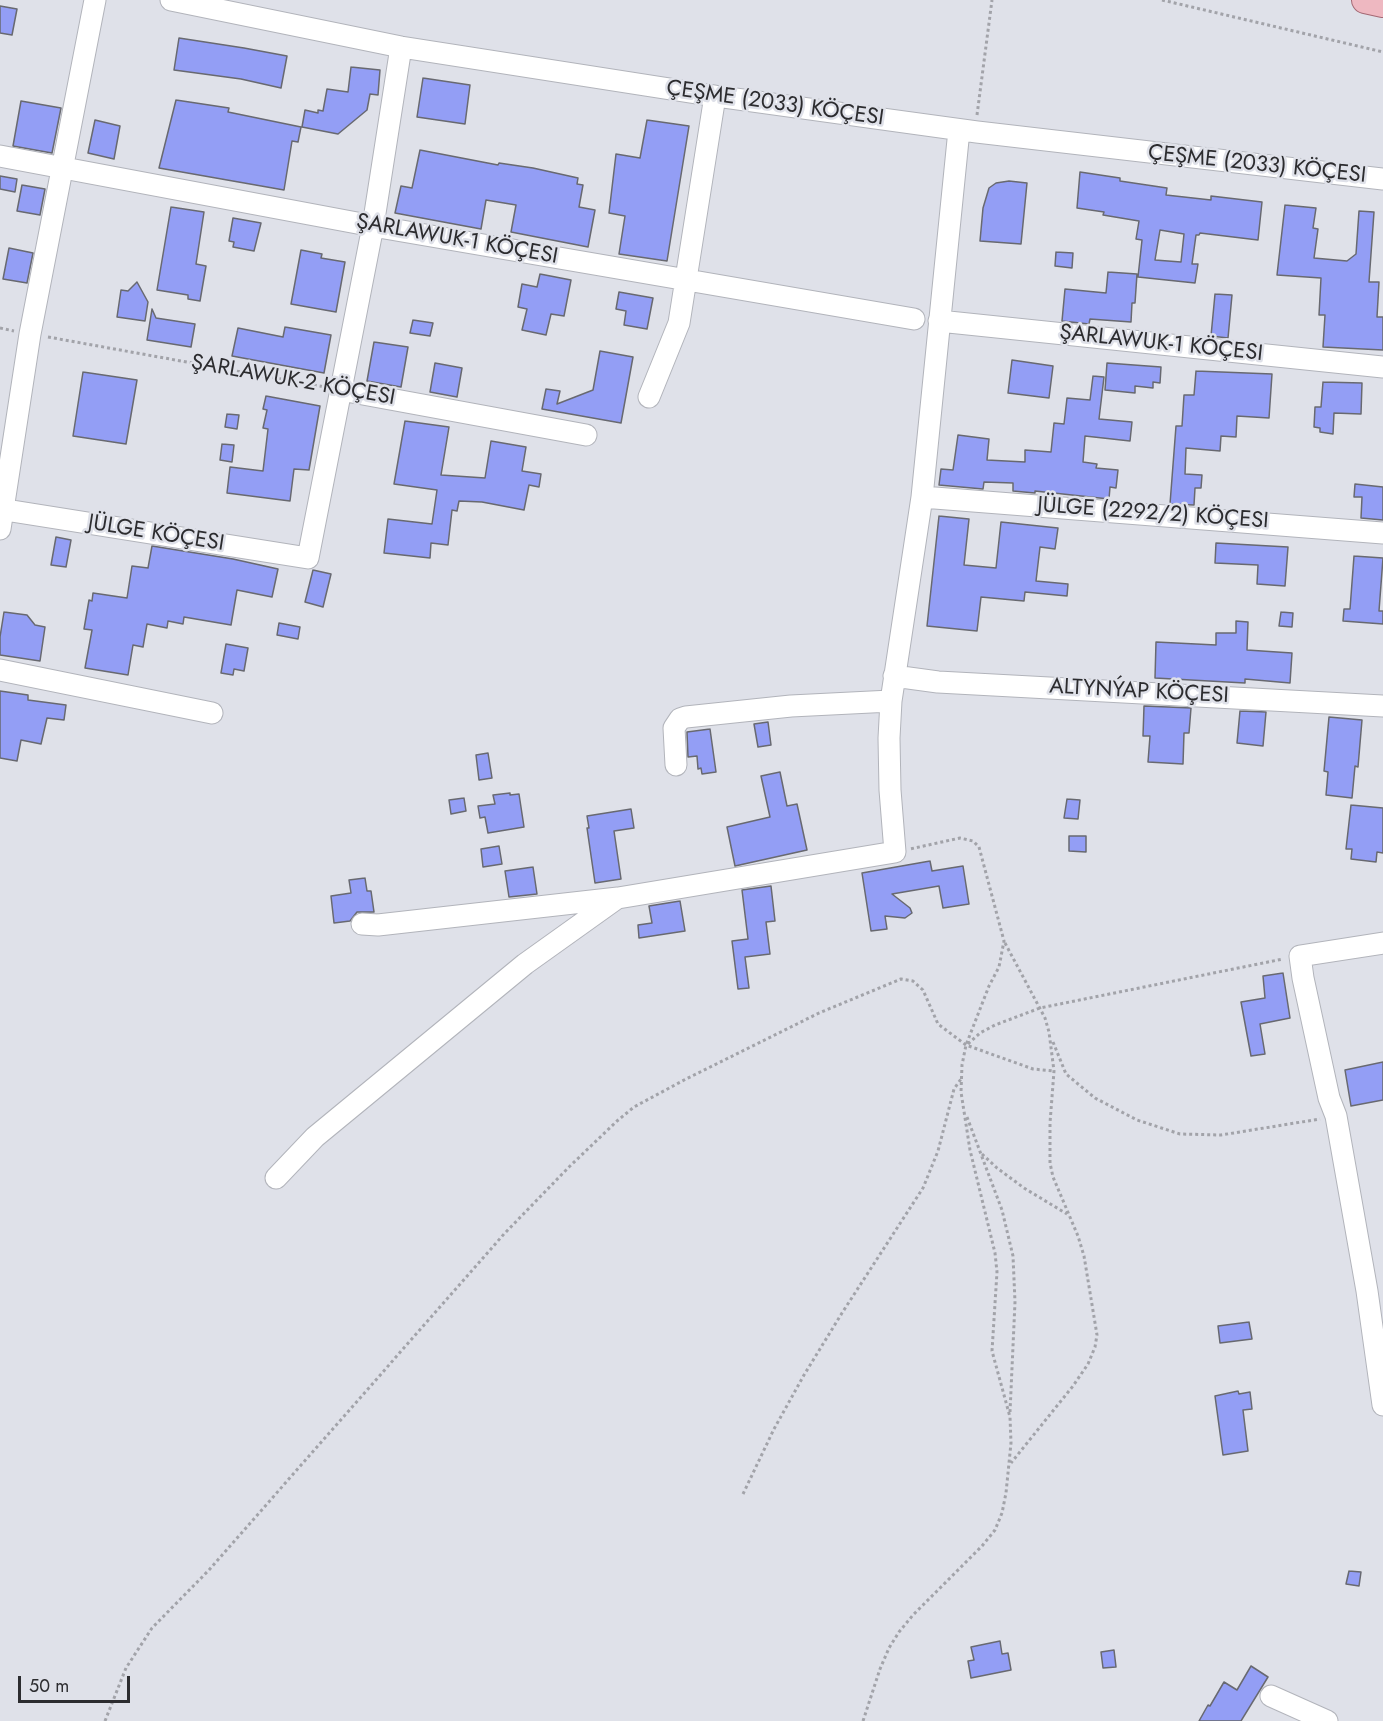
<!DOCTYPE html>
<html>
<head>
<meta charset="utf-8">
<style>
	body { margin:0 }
	#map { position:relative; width:1383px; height:1721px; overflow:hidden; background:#dfe1e9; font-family:Jost,sans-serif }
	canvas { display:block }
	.scale { position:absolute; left:18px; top:1676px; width:112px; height:27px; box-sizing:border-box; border:3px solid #2c2c2f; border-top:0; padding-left:8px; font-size:18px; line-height:21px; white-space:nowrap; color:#2c2c2f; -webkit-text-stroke:4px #dfe1e9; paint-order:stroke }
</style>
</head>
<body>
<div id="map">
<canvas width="1383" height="1721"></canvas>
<div class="scale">50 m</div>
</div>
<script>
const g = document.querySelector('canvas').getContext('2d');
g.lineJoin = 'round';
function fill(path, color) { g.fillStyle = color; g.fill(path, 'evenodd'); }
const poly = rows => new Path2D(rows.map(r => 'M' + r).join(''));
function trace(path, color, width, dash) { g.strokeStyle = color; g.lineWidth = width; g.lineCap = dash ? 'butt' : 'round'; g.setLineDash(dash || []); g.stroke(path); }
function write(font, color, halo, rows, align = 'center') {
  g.font = font + ' Jost,sans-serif'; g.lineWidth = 5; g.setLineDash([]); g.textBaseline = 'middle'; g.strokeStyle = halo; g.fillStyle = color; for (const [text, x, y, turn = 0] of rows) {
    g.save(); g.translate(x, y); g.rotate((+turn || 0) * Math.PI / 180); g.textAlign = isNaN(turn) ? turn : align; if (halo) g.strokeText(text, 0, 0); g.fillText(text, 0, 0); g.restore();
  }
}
const building = poly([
	[0,6,17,9,12,35,0,33,0,6],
	[179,38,244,48,287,56,281,88,241,79,174,70,179,38],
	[351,67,380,70,378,95,370,94,367,110,338,134,302,127,305,110,318,113,318,110,323,111,327,89,348,92,351,67],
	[423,78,470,85,465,124,417,117,423,78],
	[176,100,229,108,228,112,301,127,298,142,292,141,284,190,159,168,176,100],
	[21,101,61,108,52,153,13,146,21,101],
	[95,120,120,126,114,159,88,153,95,120],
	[647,120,689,126,667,261,619,254,625,216,609,213,616,154,640,158,647,120],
	[420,150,498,165,499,163,533,168,578,178,577,184,583,185,579,207,595,210,588,247,511,232,516,205,486,200,481,229,395,213,401,186,412,188,420,150],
	[1080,172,1120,178,1120,181,1167,188,1166,195,1211,200,1211,196,1262,202,1258,240,1200,233,1199,235,1196,235,1192,264,1198,264,1195,283,1138,277,1142,240,1136,239,1139,221,1103,215,1104,212,1077,208,1080,172],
	[1160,230,1184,234,1181,262,1155,260,1160,230],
	[0,176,17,179,15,192,0,189,0,176],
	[1009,181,1027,183,1021,244,980,241,983,208,989,188,996,183,1009,181],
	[22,185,45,189,40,215,17,211,22,185],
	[1285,205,1316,208,1313,228,1318,229,1314,258,1347,261,1356,254,1359,211,1374,212,1369,282,1379,282,1377,317,1383,317,1383,350,1323,347,1325,315,1319,315,1321,278,1277,275,1285,205],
	[171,207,204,212,196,264,206,266,200,301,188,299,188,295,157,290,171,207],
	[233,218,261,223,254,251,233,247,234,242,229,241,233,218],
	[9,248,33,253,27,283,3,279,9,248],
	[301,250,322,254,321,258,345,262,336,312,291,304,301,250],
	[1056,252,1073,253,1072,268,1055,266,1056,252],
	[1108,272,1137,274,1135,303,1132,303,1131,322,1090,319,1089,324,1062,321,1065,289,1106,293,1108,272],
	[540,274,571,280,564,316,551,314,546,335,522,330,527,309,518,307,522,284,537,287,540,274],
	[137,282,148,302,145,321,117,317,121,290,128,291,137,282],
	[619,292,653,298,647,329,624,325,626,311,616,309,619,292],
	[1215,294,1232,295,1228,338,1211,336,1215,294],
	[152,309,156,318,195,324,191,347,147,340,152,309],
	[413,320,433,323,430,336,410,333,413,320],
	[285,327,331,335,324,373,232,356,238,328,283,337,285,327],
	[374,342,408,347,401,387,367,381,374,342],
	[600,351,633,357,621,423,542,409,546,389,560,391,557,404,593,390,600,351],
	[1012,360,1053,366,1049,398,1008,393,1012,360],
	[435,363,462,368,457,397,430,392,435,363],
	[1107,363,1161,367,1160,383,1153,382,1153,388,1135,386,1135,393,1105,390,1107,363],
	[1196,371,1272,374,1269,418,1237,416,1236,437,1221,436,1220,451,1186,448,1185,474,1202,475,1201,488,1195,488,1194,505,1170,504,1176,426,1182,426,1184,395,1194,395,1196,371],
	[83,372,137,380,126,444,73,436,83,372],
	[1093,376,1104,377,1099,419,1132,422,1130,441,1085,436,1083,462,1097,464,1096,468,1118,470,1116,488,1110,487,1109,499,1035,491,1035,493,1013,491,1013,483,984,482,983,489,939,485,941,469,953,470,958,435,989,439,987,460,1025,462,1025,450,1051,452,1054,423,1064,424,1067,398,1090,400,1093,376],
	[1323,382,1362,383,1361,414,1334,413,1333,434,1320,432,1320,428,1314,427,1315,407,1321,407,1323,382],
	[266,396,320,406,309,470,294,469,290,501,227,493,230,467,263,471,268,429,263,428,267,410,263,409,266,396],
	[227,414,239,415,237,429,225,427,227,414],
	[405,421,449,427,441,475,485,478,491,441,526,447,522,471,541,474,539,487,529,485,524,510,482,502,459,501,457,511,452,510,448,545,431,543,430,558,384,553,388,519,432,524,437,490,394,484,405,421],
	[222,444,234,445,232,462,220,460,222,444],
	[1355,484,1383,487,1383,520,1361,518,1362,497,1354,497,1355,484],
	[939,516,969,519,964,565,996,568,1001,522,1058,528,1055,549,1040,547,1036,581,1068,584,1067,596,1025,592,1024,601,981,597,977,631,927,626,939,516],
	[56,537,71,540,66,567,51,565,56,537],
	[1216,543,1288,547,1285,586,1257,584,1258,565,1215,563,1216,543],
	[152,546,233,559,278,569,272,597,237,590,231,625,184,617,183,624,168,621,167,628,147,624,143,647,133,645,128,675,85,668,92,630,84,629,89,600,92,601,93,593,127,598,132,566,148,568,152,546],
	[1354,556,1383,558,1379,611,1383,611,1383,624,1343,621,1344,609,1350,609,1354,556],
	[313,570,331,574,323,607,305,602,313,570],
	[4,612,27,615,35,625,45,627,40,661,0,655,0,637,4,612],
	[1281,612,1293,613,1292,627,1279,626,1281,612],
	[1236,621,1248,622,1247,650,1292,653,1290,683,1245,679,1245,683,1155,678,1156,642,1216,645,1216,633,1236,633,1236,621],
	[279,623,300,627,298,639,277,635,279,623],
	[226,644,248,648,244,671,234,669,233,675,221,673,226,644],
	[0,691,28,695,28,700,66,705,64,720,47,718,41,744,21,740,17,761,0,758,0,691],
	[1144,706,1191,708,1189,733,1184,733,1183,764,1148,762,1150,736,1143,736,1144,706],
	[1240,711,1266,712,1263,746,1237,743,1240,711],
	[1329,717,1362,720,1358,767,1355,766,1352,798,1326,795,1328,772,1324,771,1329,717],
	[768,722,771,745,758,747,754,724,768,722],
	[710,729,716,772,702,774,701,768,698,769,697,756,688,757,687,732,710,729],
	[488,753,492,778,479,780,476,755,488,753],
	[780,772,787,806,797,804,807,850,735,866,727,827,770,817,761,776,780,772],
	[510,793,510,795,519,794,524,827,488,833,485,817,480,818,478,806,495,804,493,795,510,793],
	[464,798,466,811,451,814,449,800,464,798],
	[1067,799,1080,800,1078,819,1064,818,1067,799],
	[1351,805,1383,808,1383,853,1377,852,1376,862,1351,859,1352,849,1346,849,1351,805],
	[631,809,634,828,614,831,621,879,595,883,587,828,589,828,587,816,631,809],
	[1069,836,1086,836,1086,852,1069,851,1069,836],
	[499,846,502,864,483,867,481,849,499,846],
	[930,861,932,871,963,866,969,904,943,908,939,886,892,894,910,908,912,913,905,918,885,916,887,929,871,931,862,873,930,861],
	[533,867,537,894,509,897,505,871,533,867],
	[365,878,367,891,371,891,374,912,357,912,350,921,334,923,331,896,351,893,349,880,365,878],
	[771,886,775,921,766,922,770,954,745,957,749,988,738,989,732,941,748,939,742,890,771,886],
	[680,901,685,931,639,938,638,925,652,923,649,906,680,901],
	[1283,973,1290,1018,1260,1024,1265,1054,1251,1056,1241,1002,1265,998,1263,976,1283,973],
	[1383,1062,1383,1100,1351,1106,1345,1070,1383,1062],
	[1249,1322,1252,1339,1220,1343,1218,1326,1249,1322],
	[1238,1391,1239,1394,1250,1392,1252,1409,1243,1410,1248,1451,1223,1455,1215,1396,1238,1391],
	[1349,1571,1361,1572,1359,1586,1346,1584,1349,1571],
	[1000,1641,1002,1654,1008,1653,1011,1670,971,1678,968,1661,974,1660,971,1647,1000,1641],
	[1114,1650,1116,1667,1103,1668,1101,1652,1114,1650],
	[1251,1666,1268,1677,1241,1721,1199,1721,1208,1705,1210,1706,1224,1682,1237,1690,1251,1666]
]);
const path = poly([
	[1162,0,1383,52],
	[977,115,992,0],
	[0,328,14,331],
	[48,337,325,387],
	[1005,943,1045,1018,1049,1032,1054,1071,1050,1123,1050,1163,1053,1177,1078,1236,1084,1256,1097,1335,1095,1347,1088,1364,1073,1386,1011,1463],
	[1053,1042,1066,1074,1095,1098,1137,1120,1180,1134,1221,1135,1320,1119],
	[968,1044,980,1033,995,1025,1040,1008,1283,959],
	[967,1117,1002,1210,1013,1256,1015,1302,1010,1412],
	[982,1154,997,1168,1024,1188,1067,1214],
	[743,1494,774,1429,804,1375,842,1313,923,1188,938,1151,954,1089,961,1079],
	[105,1721,126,1668,152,1628,209,1570,504,1234,569,1167,617,1121,634,1107,686,1079,819,1013,901,979,913,981,923,990,938,1024,966,1045,1033,1069,1054,1071],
	[863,1721,880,1669,889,1648,899,1632,913,1615,982,1546,995,1530,1002,1513,1006,1493,1011,1443,1010,1417,992,1351,997,1272,995,1253,970,1150,961,1092,962,1065,966,1045,989,986,999,967,1004,941,979,847,973,841,960,838,910,849]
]);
const minor = poly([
	[171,0,401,47,715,96,977,132,1383,179],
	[0,156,373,226,914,319],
	[939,321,1383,367],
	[341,390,586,435],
	[649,397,679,323,715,96],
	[922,497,1383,533],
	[0,509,308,558,373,226,401,47],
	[0,529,30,334,95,0],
	[0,670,212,713],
	[894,676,938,682,1383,706],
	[676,765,674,728,680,719,686,717,791,706,891,701],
	[362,924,378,925,618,898,895,852,890,790,889,738,891,701,922,497,959,130],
	[1383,943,1300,956,1303,978,1329,1098,1336,1116,1367,1291,1383,1405],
	[276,1178,315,1137,525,964,616,899],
	[1271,1696,1327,1721]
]);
const major = poly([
	[1365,0,1383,4]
]);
const streetNames = [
	["ÇEŞME (2033) KÖÇESI",775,104,8],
	["ÇEŞME (2033) KÖÇESI",1257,165,6],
	["ŞARLAWUK-1 KÖÇESI",457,240,10],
	["ŞARLAWUK-1 KÖÇESI",1161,344,6],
	["ŞARLAWUK-2 KÖÇESI",293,381,10],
	["JÜLGE (2292/2) KÖÇESI",1153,514,4],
	["JÜLGE KÖÇESI",156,534,9],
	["ALTYNÝAP KÖÇESI",1139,692,3]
];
fill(building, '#939ef5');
trace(building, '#686970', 1.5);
trace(minor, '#b2b4bb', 23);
trace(major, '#a36873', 28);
trace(path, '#a2a3a9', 3, [3, 3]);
trace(minor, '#fff', 21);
trace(major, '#eeb8c1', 26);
write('22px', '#2c2c2f', '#dfe1e9', streetNames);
</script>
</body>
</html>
